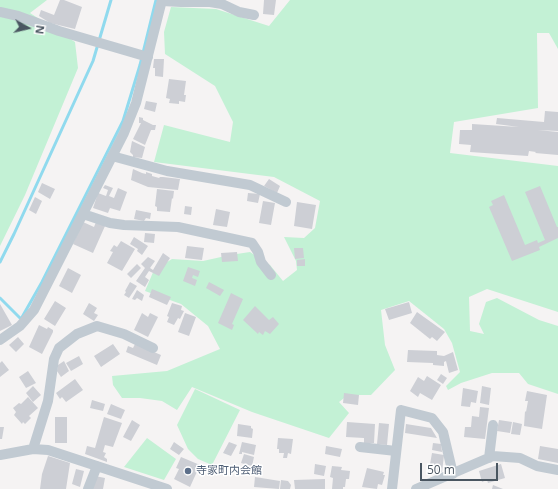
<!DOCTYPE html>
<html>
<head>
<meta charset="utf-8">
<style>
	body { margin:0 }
	#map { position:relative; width:558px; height:489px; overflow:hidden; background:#f5f3f3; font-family:"Open Sans",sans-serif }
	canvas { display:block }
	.north { position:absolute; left:8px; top:8px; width:40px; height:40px; -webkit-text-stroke:3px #fff; paint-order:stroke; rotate:98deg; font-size:11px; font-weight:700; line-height:16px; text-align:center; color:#4a5661 }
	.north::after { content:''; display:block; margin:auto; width:14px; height:18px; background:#4a5661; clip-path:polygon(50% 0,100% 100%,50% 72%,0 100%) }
	.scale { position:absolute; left:420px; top:463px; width:78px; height:18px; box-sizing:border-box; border:2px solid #4a5661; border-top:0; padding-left:5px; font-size:12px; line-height:14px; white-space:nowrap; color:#4a5661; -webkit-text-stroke:3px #fff; paint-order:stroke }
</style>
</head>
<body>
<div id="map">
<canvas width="558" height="489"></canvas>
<div class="north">N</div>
<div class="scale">50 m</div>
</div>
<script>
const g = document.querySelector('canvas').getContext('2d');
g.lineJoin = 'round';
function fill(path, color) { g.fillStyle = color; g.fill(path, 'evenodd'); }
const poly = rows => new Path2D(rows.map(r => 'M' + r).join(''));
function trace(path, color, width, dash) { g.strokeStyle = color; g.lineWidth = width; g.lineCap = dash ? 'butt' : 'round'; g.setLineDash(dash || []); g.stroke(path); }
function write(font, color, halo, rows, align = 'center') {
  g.font = font + ' "Open Sans","Noto Sans JP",sans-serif'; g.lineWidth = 3; g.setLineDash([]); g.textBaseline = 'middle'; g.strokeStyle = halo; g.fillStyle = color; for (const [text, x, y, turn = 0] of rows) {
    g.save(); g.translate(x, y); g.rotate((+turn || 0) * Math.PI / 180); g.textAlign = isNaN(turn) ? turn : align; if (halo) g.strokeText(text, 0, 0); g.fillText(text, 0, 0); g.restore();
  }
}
const green = poly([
	[0,0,47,0,30,13,75,42,78,68,25,195,0,246],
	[290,0,558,0,558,49,549,33,537,33,538,108,454,122,450,153,558,166,558,312,487,289,469,297,470,331,484,334,479,324,486,302,497,298,539,320,558,326,558,394,528,384,519,373,492,373,461,383,448,390,446,386,460,372,452,343,444,329,409,301,381,310,385,345,395,370,371,395,348,395,339,402,349,413,329,438,252,412,192,387,177,410,162,401,140,398,122,398,113,385,112,376,167,371,220,349,208,326,181,304,145,291,154,270,172,259,203,261,230,255,250,252,270,265,283,281,297,270,296,261,284,237,304,238,315,228,320,201,274,177,154,162,164,125,230,142,233,122,215,86,165,54,164,32,171,7,216,9,269,26],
	[195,389,240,410,212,465,198,459,188,449,177,425],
	[147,438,176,459,164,480,124,467]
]);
const stream = poly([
	[0,262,14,234,93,61,111,0],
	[0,298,21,319,42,282,123,121,140,65,156,0]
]);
const building = poly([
	[60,0,64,0,82,7,75,29,50,23,39,16,41,10,54,15],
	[264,0,276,0,274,15,263,14],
	[154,59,164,59,163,77,155,76,155,68,153,68],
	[169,79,186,81,184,95,186,95,185,102,179,101,179,104,169,103,170,99,166,98],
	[146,101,157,103,155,112,144,109],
	[545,111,558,112,558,131,538,130,558,132,558,155,535,153,536,152,529,151,528,156,470,152,471,145,459,144,460,130,472,130,472,124,519,127,496,124,497,118,544,122],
	[139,117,143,118,143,120,153,125,156,125,155,130,151,130,145,145,133,139,141,123,139,123],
	[132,141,145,147,142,158,133,157,133,155,130,152],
	[133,169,142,173,146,174,146,172,152,174,152,176,159,178,160,177,163,177,180,179,178,190,148,187,131,180],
	[269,179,280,186,277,193,264,186],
	[42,183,55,189,50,199,38,192],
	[105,185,113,188,109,196,114,198,118,188,127,192,120,211,110,208,108,213,93,208,98,193,106,196,108,190,103,188],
	[540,186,557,227,558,227,558,238,539,247,540,250,512,261,489,207,493,205,491,201,504,195,525,245,537,240,538,243,545,240,525,192],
	[157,189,174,191,173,199,172,198,170,212,157,211,157,207,155,206],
	[248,193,260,194,258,203,247,201],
	[35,197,42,201,36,214,29,210],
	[263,201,275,203,271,225,259,223],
	[297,202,316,205,312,229,294,226],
	[185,206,192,207,191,215,184,214],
	[216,209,230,212,227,227,213,225],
	[136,210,151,213,150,219,146,218,144,221,134,219],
	[83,222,94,227,96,222,105,226,93,253,73,244],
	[145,233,155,234,154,243,144,242],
	[134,237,148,246,142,255,137,251,138,249,130,244],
	[121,241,135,249,122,271,107,263,113,252,110,251,114,245,117,247],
	[187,246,204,248,202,260,185,258],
	[294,248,303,248,304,258,295,259],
	[237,252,238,261,222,262,221,253],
	[163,253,170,258,159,276,149,271,145,277,149,280,145,287,136,281,145,268,141,264,148,257,155,261,150,268,153,270],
	[305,259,305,266,297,266,297,260],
	[137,264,141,268,131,278,127,274],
	[188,267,200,271,198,277,193,275,192,278,197,280,195,286,183,281],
	[68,268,81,275,72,293,59,286],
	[130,282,137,286,129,298,124,295,126,292,125,291],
	[209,282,224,290,220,296,206,288],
	[152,289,171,297,167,305,149,297],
	[137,290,144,295,142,301,137,298,135,300,132,299],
	[231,293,243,299,232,324,234,325,232,330,218,323],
	[55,301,66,308,55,326,44,319],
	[409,302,412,313,389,320,385,309],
	[89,303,97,308,94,313,98,315,94,321,83,314],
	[172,303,182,306,181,310,184,311,180,319,178,318,174,325,167,322,169,317,167,316],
	[0,304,12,325,0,331],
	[255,306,269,320,273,317,279,324,270,334,265,331,263,335,259,332,258,334,243,320],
	[417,312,445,332,437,341,432,337,430,339,410,323],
	[142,313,148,317,150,313,158,317,148,337,134,330],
	[185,313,196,317,189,336,178,332],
	[39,325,47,329,48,327,53,330,53,332,42,354,29,347],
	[18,337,24,344,16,352,9,345],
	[113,344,120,354,101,367,94,356],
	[135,344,161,355,157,365,126,352,128,346,133,348],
	[408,350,437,351,437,355,444,356,453,352,458,370,449,373,446,361,444,362,444,366,433,365,433,363,407,362],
	[79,356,83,364,71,371,66,363],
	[2,361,9,370,0,377,0,363],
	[64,361,69,371,61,377,57,371,58,365],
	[28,371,36,383,26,388,19,377],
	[441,374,447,378,443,384,437,380],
	[427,376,441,385,432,400,420,393,418,397,410,391,418,377,424,381],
	[75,379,83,390,66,402,62,397,60,399,56,393],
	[33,386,41,395,33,402,26,393],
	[482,386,491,388,489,405,480,403],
	[463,388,478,391,476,403,471,402,470,407,461,406],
	[527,391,547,395,542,429,524,426,525,411,526,412,528,401,525,401],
	[344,393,359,395,358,405,343,403],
	[28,397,38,408,29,416,31,418,25,424,23,422,22,424,14,415,16,412,13,408,19,403,21,404],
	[92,400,105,404,103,411,90,408],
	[111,404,125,410,121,419,107,414],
	[480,407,489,408,485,439,464,437,465,427,471,427,472,416,479,417],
	[55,417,67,417,67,443,55,443],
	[104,417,122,423,113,447,105,445,103,452,106,453,104,457,107,459,107,462,85,454,87,446,95,448],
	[132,420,140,425,131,441,123,437],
	[499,420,512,422,510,433,497,431],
	[347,422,375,424,374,443,364,443,364,438,346,437],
	[513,422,522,424,520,435,511,434],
	[379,423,389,424,387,445,377,444],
	[238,424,251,426,251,428,253,429,252,438,237,436],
	[406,424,431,428,437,438,405,433],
	[0,427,4,427,2,439,0,439],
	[278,438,293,439,291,454,288,453,287,458,283,458,284,453,279,453,279,449,277,449],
	[174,442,184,449,179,455,170,449],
	[229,442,237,445,231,456,223,453],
	[242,442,256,445,254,455,242,452,242,454,239,454],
	[433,443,441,444,442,452,432,450],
	[326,446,342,449,340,457,325,454],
	[540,446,558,449,558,463,538,459],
	[432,453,444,455,442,472,429,470],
	[244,454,254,457,252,466,241,463],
	[48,456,70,463,66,489,40,489,42,474],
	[181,457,200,465,190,487,174,479,179,469,176,468],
	[315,464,326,466,324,476,314,474],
	[501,464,505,478,488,483,487,480,482,482,479,471],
	[332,466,342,467,341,470,350,471,349,479,346,479,345,487,343,487,343,489,332,489,333,478,330,477],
	[367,468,384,472,383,475,385,475,382,485,378,484,377,489,362,487],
	[76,469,84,471,80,487,72,484],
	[95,476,105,478,103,489,92,489],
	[255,477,280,481,279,489,254,487],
	[325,479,325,489,295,489,294,480],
	[281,480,288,481,291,485,290,489,280,489],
	[493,485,503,489,492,489]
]);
const minor = poly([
	[162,1,181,2,210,2,222,4,239,12,254,15],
	[0,12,18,16,59,31,148,57],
	[112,156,167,171,250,185,286,202],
	[83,214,110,223,124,225,178,227,252,243,258,252,261,262,271,275],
	[0,340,20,326,34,310,124,133,136,103,162,0],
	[360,447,396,451],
	[33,449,48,401,54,359,59,348,77,334,97,326,124,334,153,348],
	[0,455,33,449,48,450,167,489],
	[489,458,493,425],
	[88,489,97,466],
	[392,489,401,410,432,418,443,432,453,474],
	[416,489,493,456,520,458,537,466,558,470]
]);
const markers = [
	[188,471,4,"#5c6f8a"]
];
const serviceNames = [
	["寺家町内会館",196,471]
];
fill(green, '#c3f1d5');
trace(stream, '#90daee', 3);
fill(building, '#cdcfd5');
trace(minor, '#c1cad2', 10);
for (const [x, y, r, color] of markers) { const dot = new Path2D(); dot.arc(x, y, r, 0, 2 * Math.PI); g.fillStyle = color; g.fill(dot); trace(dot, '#fff', 1.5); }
write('11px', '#4e5e75', '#fff', serviceNames, 'left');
</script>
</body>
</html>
